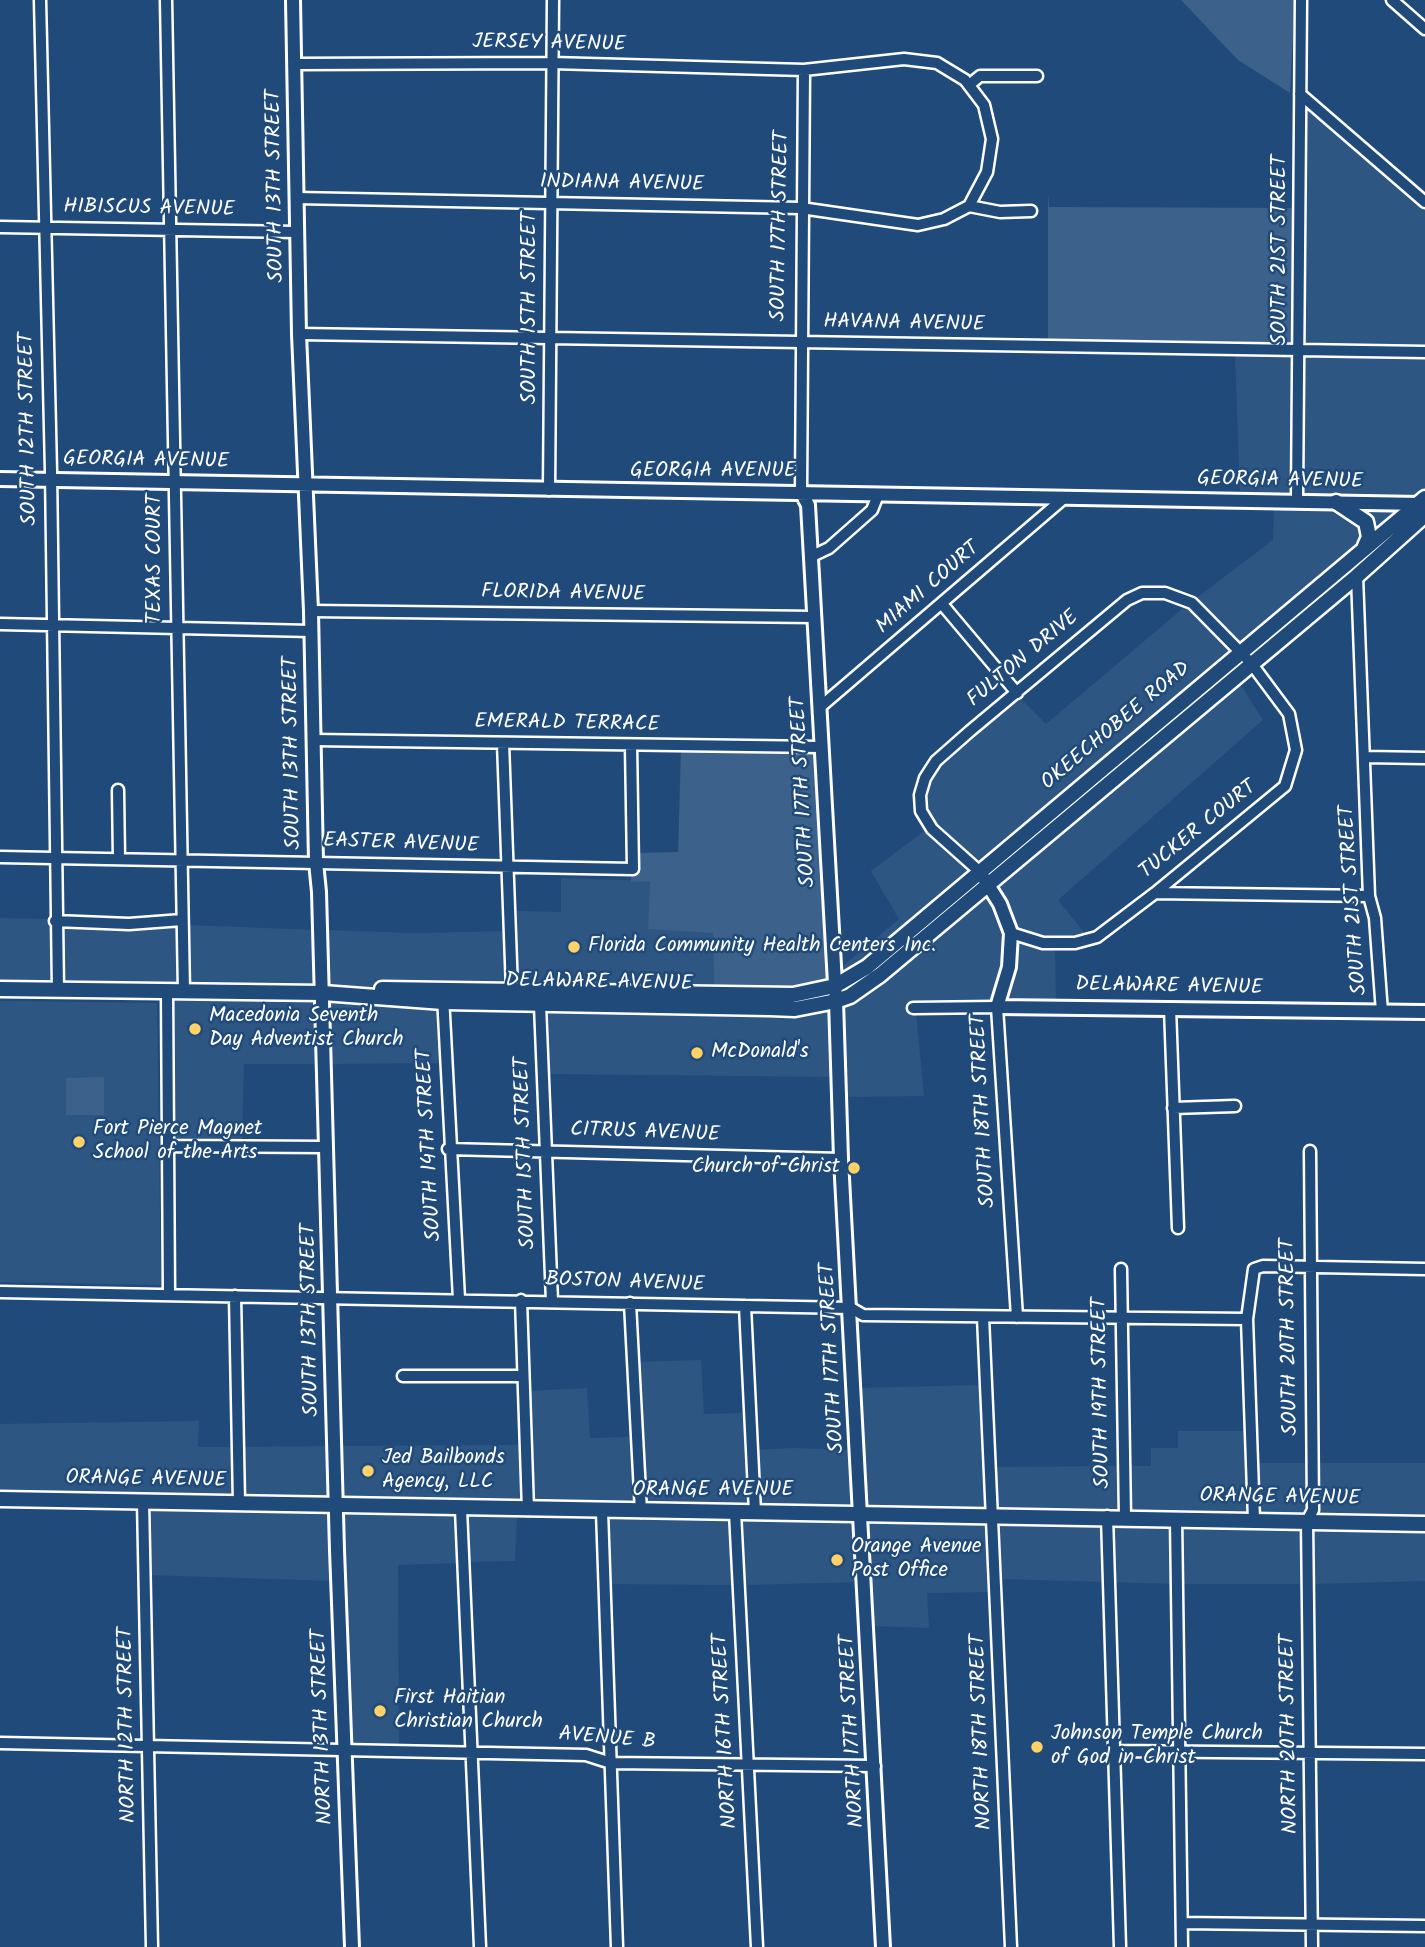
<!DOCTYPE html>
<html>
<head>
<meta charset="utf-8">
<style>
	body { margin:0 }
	canvas { display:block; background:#1f4a7a }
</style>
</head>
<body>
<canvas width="1425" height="1947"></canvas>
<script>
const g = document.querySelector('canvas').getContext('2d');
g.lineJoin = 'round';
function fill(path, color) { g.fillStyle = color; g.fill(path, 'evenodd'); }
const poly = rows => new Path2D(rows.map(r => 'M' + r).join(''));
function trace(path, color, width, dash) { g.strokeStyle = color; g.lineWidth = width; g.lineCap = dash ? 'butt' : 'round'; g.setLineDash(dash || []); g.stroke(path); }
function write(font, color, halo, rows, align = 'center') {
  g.font = font + ' Kalam,sans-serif'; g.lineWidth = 5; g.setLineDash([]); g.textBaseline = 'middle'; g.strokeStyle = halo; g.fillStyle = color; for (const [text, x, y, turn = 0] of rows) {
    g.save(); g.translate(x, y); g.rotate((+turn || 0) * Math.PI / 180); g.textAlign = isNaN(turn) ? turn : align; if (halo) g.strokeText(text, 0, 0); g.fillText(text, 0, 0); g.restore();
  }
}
const built = poly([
	[1305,106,1425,208,1425,347,1304,344],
	[1235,354,1295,357,1293,495,1240,495],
	[1304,354,1425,357,1425,492,1417,499,1302,495],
	[1274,505,1405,509,1239,646,1195,599,1273,540],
	[1187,605,1232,652,979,865,936,826,926,809,929,780,939,765,973,735,1019,697,1046,724],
	[1238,681,1263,720,1058,900,1086,935,1044,938,1015,929,994,884],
	[927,829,972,871,864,963,839,979,839,969,899,919,871,871],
	[561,878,650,881,713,932,714,988,517,985,515,911,561,912],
	[987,890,1007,934,1005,966,994,1002,909,1003,909,1012,916,1012,924,1096,843,1097,841,1005],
	[0,918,51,919,53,985,0,984],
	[84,925,129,929,178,926,179,986,62,985,60,926],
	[187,925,316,930,318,988,188,987],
	[325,930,414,933,507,931,508,985,390,983,360,989,327,988],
	[1015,940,1055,948,1056,1002,1003,1002],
	[172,996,318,998,320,1064,244,1064,242,1141,173,1141],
	[327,998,439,1006,441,1063,329,1064],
	[0,1001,157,1003,161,1285,0,1282],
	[832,1007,834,1077,547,1074,545,1009],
	[701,1360,704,1414,746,1413,750,1507,645,1507,637,1362],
	[981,1385,986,1510,865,1507,859,1388],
	[587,1388,590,1438,633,1437,636,1507,532,1505,528,1391],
	[199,1421,198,1447,234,1447,235,1498,0,1495,0,1424],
	[1178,1431,1246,1431,1249,1515,1129,1512,1128,1466,1151,1466,1151,1448,1178,1448],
	[521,1445,523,1505,340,1501,339,1446],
	[330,1446,331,1500,243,1499,242,1447],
	[792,1448,853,1450,856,1507,759,1507,756,1450],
	[1256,1463,1308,1463,1309,1509,1305,1516,1258,1515],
	[1317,1463,1425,1463,1425,1519,1315,1516,1318,1510],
	[1119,1466,1120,1512,995,1510,993,1467],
	[147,1506,332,1510,334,1581,149,1575],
	[340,1510,457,1513,459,1563,398,1565,399,1746,348,1746],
	[466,1514,517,1515,515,1561,468,1562],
	[606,1516,731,1517,734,1585,609,1584],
	[740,1517,857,1517,861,1582,743,1585],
	[866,1517,986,1520,991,1592,927,1593,929,1628,872,1626],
	[995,1520,1103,1521,1105,1582,999,1579],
	[1112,1521,1172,1523,1173,1584,1114,1582],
	[1181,1523,1303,1526,1303,1584,1182,1584],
	[1311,1526,1425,1529,1425,1581,1312,1584]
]);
const green = poly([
	[1181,0,1295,0,1290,93,1238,60],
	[1048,194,1049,207,1296,208,1295,344,1048,341],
	[681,751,817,752,827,984,811,988,714,988,713,933,648,929,650,881,631,882,631,874,637,873,637,853,678,852],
	[104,1077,104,1115,66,1115,66,1078]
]);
const minor = poly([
	[40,0,51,471,58,990],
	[166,0,184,991],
	[1392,0,1425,29],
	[294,64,552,63,804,70,904,59,937,63,965,80,984,105,992,139,987,172,969,206,944,219,918,225,801,208,296,198],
	[969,85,980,76,1037,76],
	[1300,94,1425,202],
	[969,206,1000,212,1031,211],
	[0,227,296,232],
	[299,334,1425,352],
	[549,490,553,0],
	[801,492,804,70],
	[1297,500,1301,0],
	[810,557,829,548,872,510,878,495],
	[1357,576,1369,896,1375,918,1382,1012],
	[942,604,1017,693],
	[311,611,814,617],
	[0,624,312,631],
	[819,708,1063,499],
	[313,740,821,747],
	[503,743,512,990],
	[1365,757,1425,758],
	[118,790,119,859],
	[0,857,633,869,631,745],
	[979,871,932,829,921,811,920,795,925,778,936,761,970,731,1127,600,1142,593,1165,593,1192,603,1251,663,1289,714,1296,750,1285,786,1155,893,1097,937,1075,943,1043,943,1011,933],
	[1155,893,1369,896],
	[55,921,129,924,182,920],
	[167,991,169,1295],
	[443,996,459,1299],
	[540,1005,552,1301],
	[913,1008,997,1007,1017,1317],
	[1170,1008,1178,1228],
	[1173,1108,1235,1106],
	[168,1146,327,1147],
	[448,1149,841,1159],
	[1310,1151,1313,1510,1307,1521,1312,1947],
	[1121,1269,1125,1517],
	[0,1292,851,1308,863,1315,1247,1319],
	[235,1296,239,1503],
	[521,1300,528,1510],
	[630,1303,641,1512],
	[745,1306,755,1512],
	[983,1317,1011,1947],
	[403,1376,523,1376],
	[143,1501,152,1947],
	[461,1509,480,1947],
	[602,1511,617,1947],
	[735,1512,757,1947],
	[1107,1516,1120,1947],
	[1176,1518,1182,1947],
	[1254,1520,1247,1319,1254,1269,1263,1266,1425,1269],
	[0,1743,586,1755,611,1763,875,1766],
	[1114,1751,1425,1754],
	[1182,1923,1425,1926]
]);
const tertiary = poly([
	[293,0,299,334,311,611,316,862,319,892,337,1550,352,1947],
	[0,479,1421,504],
	[801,492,808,505,836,1001,841,1159,883,1947],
	[983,877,1000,904,1011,933,1009,967,997,1007,1425,1012]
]);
const secondary = poly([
	[1336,502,1366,522,1369,537,1365,546],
	[0,989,323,993,443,1002,769,1008,795,1009,836,1001,850,996,880,975,1357,576,1425,515],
	[382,989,793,995,835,986,867,967,1425,498],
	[0,1499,1425,1524]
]);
const markers = [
	[574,947,7,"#ffd166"],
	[195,1029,7,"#ffd166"],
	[697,1053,7,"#ffd166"],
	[79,1142,7,"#ffd166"],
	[854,1168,7,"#ffd166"],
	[368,1471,7,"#ffd166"],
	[837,1560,7,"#ffd166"],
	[380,1711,7,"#ffd166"],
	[1037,1747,7,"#ffd166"]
];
const streetNames = [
	["JERSEY AVENUE",549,45,1],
	["INDIANA AVENUE",622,185,1],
	["SOUTH 13TH STREET",277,186,-91],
	["HIBISCUS AVENUE",149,210,1],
	["SOUTH 17TH STREET",782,226,-89],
	["SOUTH 21ST STREET",1281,250,-90],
	["SOUTH 15TH STREET",531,308,-90],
	["HAVANA AVENUE",904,325,1],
	["SOUTH 12TH STREET",30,429,-91],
	["GEORGIA AVENUE",146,462,1],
	["GEORGIA AVENUE",713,472],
	["GEORGIA AVENUE",1280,482,1],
	["TEXAS COURT",156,559,-90],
	["MIAMI COURT",929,589,-41],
	["FLORIDA AVENUE",563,595,1],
	["FULTON DRIVE",1024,660,-40],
	["EMERALD TERRACE",567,725,1],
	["OKEECHOBEE ROAD",1117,727,-40],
	["SOUTH 13TH STREET",294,753,-91],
	["SOUTH 17TH STREET",805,792,-93],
	["TUCKER COURT",1199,831,-39],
	["EASTER AVENUE",401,845,2],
	["SOUTH 21ST STREET",1355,900,-94],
	["DELAWARE AVENUE",599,984,1],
	["DELAWARE AVENUE",1169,988,1],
	["SOUTH 18TH STREET",985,1111,-93],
	["CITRUS AVENUE",645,1134,2],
	["SOUTH 14TH STREET",431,1145,-93],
	["SOUTH 15TH STREET",527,1153,-92],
	["BOSTON AVENUE",625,1284,2],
	["SOUTH 13TH STREET",312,1320,-91],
	["SOUTH 20TH STREET",1291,1337,-91],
	["SOUTH 17TH STREET",834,1358,-93],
	["SOUTH 19TH STREET",1103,1393,-91],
	["ORANGE AVENUE",146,1481,1],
	["ORANGE AVENUE",713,1491],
	["ORANGE AVENUE",1280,1499,1],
	["NORTH 12TH STREET",129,1725,-91],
	["NORTH 13TH STREET",324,1727,-92],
	["NORTH 16TH STREET",727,1731,-93],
	["NORTH 17TH STREET",854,1731,-93],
	["NORTH 18TH STREET",983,1732,-92],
	["NORTH 20TH STREET",1291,1734,-91],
	["AVENUE B",607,1740,5]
];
const poiNames = [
	["Florida Community Health Centers Inc.",588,947],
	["Macedonia Seventh",209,1017],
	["Day Adventist Church",209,1041],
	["McDonald's",711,1053],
	["Fort Pierce Magnet",93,1130],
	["School of the Arts",93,1154],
	["Church of Christ",840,1168,"right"],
	["Jed Bailbonds",382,1459],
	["Agency, LLC",382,1483],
	["Orange Avenue",851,1548],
	["Post Office",851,1572],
	["First Haitian",394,1699],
	["Christian Church",394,1723],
	["Johnson Temple Church",1051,1735],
	["of God in Christ",1051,1759]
];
fill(built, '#2e5683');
fill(green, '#3c618b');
trace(minor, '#fff', 15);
trace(tertiary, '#fff', 18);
trace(secondary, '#fff', 19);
trace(minor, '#1f4a7a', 10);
trace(tertiary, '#1f4a7a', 12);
trace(secondary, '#1f4a7a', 14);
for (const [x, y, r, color] of markers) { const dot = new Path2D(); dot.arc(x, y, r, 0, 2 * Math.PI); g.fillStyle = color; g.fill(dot); trace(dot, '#1f4a7a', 2.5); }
write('21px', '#fff', '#1f4a7a', streetNames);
write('21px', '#fff', '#1f4a7a', poiNames, 'left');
</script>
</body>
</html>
